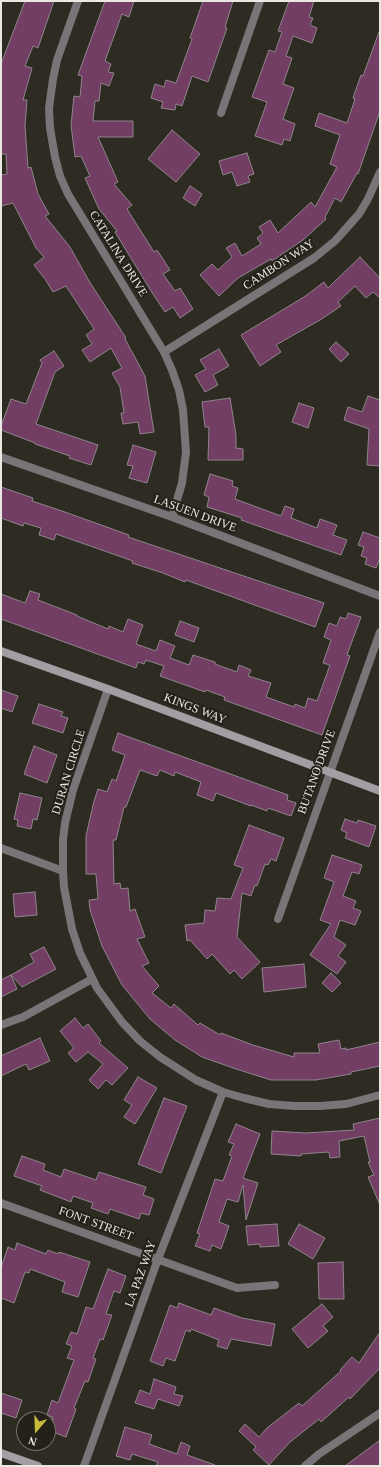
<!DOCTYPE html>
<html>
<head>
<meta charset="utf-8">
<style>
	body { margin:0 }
	#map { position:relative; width:381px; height:1467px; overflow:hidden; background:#2d2b22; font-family:"Times New Roman",serif }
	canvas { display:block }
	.frame { position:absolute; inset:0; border:2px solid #eae8e2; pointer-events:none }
	.north { position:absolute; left:16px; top:1411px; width:40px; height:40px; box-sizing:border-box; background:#232119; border:1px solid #737169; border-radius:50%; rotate:199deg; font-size:11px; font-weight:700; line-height:16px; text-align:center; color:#eae8e2 }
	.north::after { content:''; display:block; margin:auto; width:14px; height:18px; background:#c7bb3c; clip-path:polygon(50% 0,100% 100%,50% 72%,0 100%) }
</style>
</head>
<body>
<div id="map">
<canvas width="381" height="1467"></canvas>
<div class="frame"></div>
<div class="north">N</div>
</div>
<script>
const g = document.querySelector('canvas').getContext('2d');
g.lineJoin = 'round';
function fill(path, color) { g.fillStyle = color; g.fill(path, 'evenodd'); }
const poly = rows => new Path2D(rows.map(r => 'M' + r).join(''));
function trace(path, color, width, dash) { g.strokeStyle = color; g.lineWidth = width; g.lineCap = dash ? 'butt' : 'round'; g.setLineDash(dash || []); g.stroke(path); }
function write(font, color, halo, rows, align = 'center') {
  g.font = font + ' "Times New Roman",serif'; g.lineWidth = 4; g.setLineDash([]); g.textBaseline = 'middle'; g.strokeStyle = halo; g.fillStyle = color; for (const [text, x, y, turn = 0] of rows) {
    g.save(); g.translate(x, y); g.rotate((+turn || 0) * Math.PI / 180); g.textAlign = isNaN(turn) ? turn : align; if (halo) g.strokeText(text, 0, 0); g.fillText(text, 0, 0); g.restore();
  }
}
const building = poly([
	[25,1,54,1,38,48,33,46,25,66,32,68,23,100,27,100,25,126,28,168,31,167,38,194,49,214,45,216,70,247,89,281,126,338,125,339,145,376,154,432,140,434,138,422,123,424,121,413,124,413,120,387,112,373,122,368,111,348,90,362,82,350,92,344,86,335,94,329,66,286,53,292,45,279,34,265,44,257,36,248,13,203,1,206,1,175,7,174,6,154,1,154,1,64,25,1],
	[105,1,134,1,129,17,122,14,105,61,111,64,108,72,114,73,109,86,101,83,99,101,95,101,93,121,133,121,133,137,98,137,118,182,114,184,132,205,127,209,154,252,157,250,170,270,163,274,175,291,180,288,193,309,180,318,173,307,165,312,153,294,115,232,117,231,99,209,85,178,90,176,81,156,75,157,71,125,74,96,80,97,82,76,78,75,105,1],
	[203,1,233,1,225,27,227,28,208,82,192,76,182,106,176,104,175,110,161,108,163,102,151,98,155,84,164,87,166,80,176,83,192,39,190,38,203,1],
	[289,1,314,1,309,17,313,18,310,25,317,28,312,43,293,36,286,56,292,58,283,84,294,88,283,119,295,124,290,141,284,139,282,145,255,136,267,102,252,97,269,50,275,52,282,32,278,31,289,1],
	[379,32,380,32,380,111,358,174,357,173,341,202,335,198,325,217,326,219,303,240,272,261,271,259,238,278,219,296,200,275,212,264,218,270,232,257,226,248,235,243,242,256,261,244,257,238,263,233,259,227,270,220,278,233,311,202,315,207,337,167,330,164,340,135,315,126,319,113,347,123,355,99,353,98,361,75,363,76,379,32],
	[172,130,200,154,176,182,148,159,172,130],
	[247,153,254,174,248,176,250,182,237,186,232,172,223,175,219,161,247,153],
	[190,186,202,194,195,206,183,198,190,186],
	[360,257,380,278,380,298,373,292,366,298,355,286,338,302,341,306,320,320,276,345,281,352,260,366,241,335,304,297,324,282,328,288,360,257],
	[336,342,349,354,341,362,329,349,336,342],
	[219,349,229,366,213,375,218,385,205,392,195,375,206,369,200,360,219,349],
	[54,351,64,366,55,372,36,424,98,445,91,465,69,458,70,456,35,444,35,443,1,430,1,426,11,399,26,404,42,363,40,360,54,351],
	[368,396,380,400,380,466,367,465,369,429,344,420,348,407,362,412,368,396],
	[230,398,236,435,236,448,243,449,243,460,208,460,209,427,205,427,202,402,230,398],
	[299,403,314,408,308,428,292,422,299,403],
	[133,445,156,452,147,483,129,478,133,466,127,465,133,445],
	[210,474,233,481,232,486,238,488,235,499,281,516,285,506,294,509,291,518,317,528,320,519,337,525,333,535,347,540,341,555,241,520,242,518,207,507,209,497,204,495,210,474],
	[1,487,33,498,32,501,62,511,129,535,128,537,324,603,315,627,186,580,185,582,163,573,132,563,133,561,56,534,54,540,39,535,41,528,24,523,23,526,1,518,1,487],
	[363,532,380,538,380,558,376,568,365,564,367,558,361,556,364,547,358,545,363,532],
	[30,591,40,594,38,600,77,615,77,616,108,629,109,626,123,632,128,619,143,625,136,644,156,651,160,640,175,646,170,658,189,665,193,655,215,662,215,664,237,672,239,665,251,670,248,676,271,683,266,697,294,707,295,704,305,708,308,698,317,701,330,665,323,663,331,640,324,637,329,623,337,626,340,617,346,619,348,613,361,617,347,655,350,656,322,735,224,700,225,697,206,690,205,692,160,676,164,666,146,660,144,664,138,662,136,668,1,619,1,594,25,603,30,591],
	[180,621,199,628,194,642,175,635,180,621],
	[1,690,18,696,12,712,1,708,1,690],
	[39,704,63,712,61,716,68,718,63,733,32,723,39,704],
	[118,733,288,795,287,800,296,803,291,816,268,808,267,811,251,805,251,806,216,793,213,801,197,795,201,782,175,772,174,776,160,770,157,776,140,770,126,807,124,807,116,840,113,840,114,884,120,883,121,889,128,888,130,911,135,909,145,937,137,939,149,963,142,966,159,986,152,993,171,1008,174,1004,198,1025,200,1023,220,1035,221,1033,253,1045,294,1057,294,1053,320,1053,318,1044,339,1040,341,1049,346,1048,346,1050,380,1042,380,1066,351,1072,351,1074,316,1080,271,1080,236,1069,202,1057,175,1040,150,1019,122,985,102,946,90,910,89,900,98,899,96,874,86,874,86,836,94,801,98,789,107,792,112,779,116,781,125,755,112,750,118,733],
	[34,746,57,755,47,783,24,774,34,746],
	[20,793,42,798,37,820,33,819,31,829,17,826,18,820,14,819,20,793],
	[345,819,357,823,358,820,376,826,369,847,345,838,347,833,341,830,345,819],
	[249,825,284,838,276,861,271,859,268,865,265,864,257,886,255,885,251,896,242,893,237,937,260,962,242,979,234,970,230,974,212,954,207,959,190,940,187,941,185,925,204,923,205,910,215,911,217,898,231,899,243,868,234,865,249,825],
	[332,855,362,865,359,874,352,872,343,896,356,901,353,908,361,911,355,925,340,920,334,937,346,945,338,956,346,962,337,974,310,955,331,924,320,920,334,882,324,878,332,855],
	[35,892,37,915,15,917,13,894,35,892],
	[44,947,56,969,22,987,11,975,34,962,30,954,44,947],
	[304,964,306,987,264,992,262,968,304,964],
	[331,973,341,983,332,992,322,983,331,973],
	[11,975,17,989,1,997,1,980,11,975],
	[75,1018,83,1028,88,1024,101,1041,99,1043,128,1068,112,1085,106,1080,98,1089,89,1080,103,1064,88,1052,76,1062,68,1053,74,1048,60,1031,75,1018],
	[40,1038,50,1061,29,1070,26,1064,1,1076,1,1056,40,1038],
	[138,1077,157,1088,135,1124,124,1117,132,1105,124,1100,138,1077],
	[164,1098,187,1106,161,1173,138,1164,164,1098],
	[380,1118,380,1205,368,1177,374,1175,368,1162,370,1162,364,1136,339,1141,340,1157,330,1158,329,1152,301,1154,301,1156,271,1154,272,1131,306,1133,354,1130,353,1124,380,1118],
	[236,1124,260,1134,243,1178,258,1183,246,1220,243,1185,238,1202,227,1199,219,1222,229,1226,221,1249,212,1245,210,1251,195,1246,200,1234,197,1233,215,1179,223,1181,232,1156,229,1155,234,1144,228,1142,236,1124],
	[22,1156,45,1164,43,1170,61,1177,64,1169,96,1180,99,1172,146,1187,143,1195,154,1199,149,1215,141,1213,139,1219,110,1209,108,1214,91,1208,93,1203,73,1196,71,1202,40,1190,42,1186,14,1176,22,1156],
	[277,1224,279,1246,260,1247,260,1244,248,1245,246,1226,277,1224],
	[299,1224,325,1238,313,1259,288,1244,299,1224],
	[17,1243,46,1254,48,1250,58,1254,59,1252,90,1262,78,1297,62,1292,65,1282,30,1269,29,1273,25,1272,14,1303,1,1298,1,1268,8,1247,15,1250,17,1243],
	[343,1262,344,1299,319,1299,318,1263,343,1262],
	[108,1269,126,1276,120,1293,114,1291,106,1314,112,1315,103,1340,100,1339,93,1358,96,1359,88,1382,85,1381,74,1408,76,1409,66,1437,53,1432,55,1427,50,1425,53,1417,47,1415,52,1400,58,1403,74,1360,67,1358,72,1346,66,1344,71,1332,77,1334,86,1307,93,1309,108,1269],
	[179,1303,211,1315,214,1308,242,1318,275,1324,271,1346,231,1339,227,1349,217,1346,219,1340,191,1329,190,1332,186,1330,175,1361,166,1358,163,1366,150,1361,170,1305,177,1308,179,1303],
	[322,1304,333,1317,323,1326,328,1331,308,1348,292,1329,322,1304],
	[380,1332,380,1368,350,1399,349,1397,321,1422,319,1419,290,1442,269,1465,253,1450,256,1447,239,1431,245,1424,259,1437,267,1428,299,1403,302,1406,341,1371,340,1370,352,1357,359,1363,380,1332],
	[154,1379,176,1387,174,1394,183,1396,179,1406,158,1399,154,1409,135,1403,140,1390,150,1394,154,1379],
	[1,1393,22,1400,16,1418,1,1413,1,1393],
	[125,1427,152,1435,149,1444,177,1454,181,1442,190,1446,187,1455,215,1465,215,1466,156,1466,158,1462,132,1454,130,1460,116,1456,125,1427],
	[380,1440,380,1466,345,1466,380,1440]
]);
const street = poly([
	[78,1,57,60,53,79,49,108,50,128,55,157,60,176,68,194,164,352,172,370,179,390,183,410,186,452,182,483,172,517],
	[221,113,260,1],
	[164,352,314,258,335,241,359,214,368,199,380,172],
	[1,457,172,517,380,596],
	[108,689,73,790,65,823,63,840,63,871,64,887,72,929,80,953,97,988,122,1022,140,1041,160,1057,196,1080,223,1092,244,1098,269,1104,294,1106,320,1106,346,1104,380,1095],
	[1,848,63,871],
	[278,919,380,632],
	[1,1025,23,1017,92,979],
	[1,1203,237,1288,275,1285],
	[84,1466,158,1259,223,1092],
	[305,1466,319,1454,380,1413]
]);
const secondary = poly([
	[1,651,108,689,380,791],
	[1,1453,38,1466]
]);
const streetNames = [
	["CATALINA DRIVE",118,254,58],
	["CAMBON WAY",279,265,-33],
	["LASUEN DRIVE",195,514,20],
	["KINGS WAY",195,709,21],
	["DURAN CIRCLE",69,772,-73],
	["BUTANO DRIVE",317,772,-70],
	["FONT STREET",96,1224,20],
	["LA PAZ WAY",141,1274,-70]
];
fill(building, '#723e63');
trace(building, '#8f858c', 1);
trace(street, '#787478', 8);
trace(secondary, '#a49ea4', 8);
write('12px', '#eae8e2', '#232119', streetNames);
</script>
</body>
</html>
